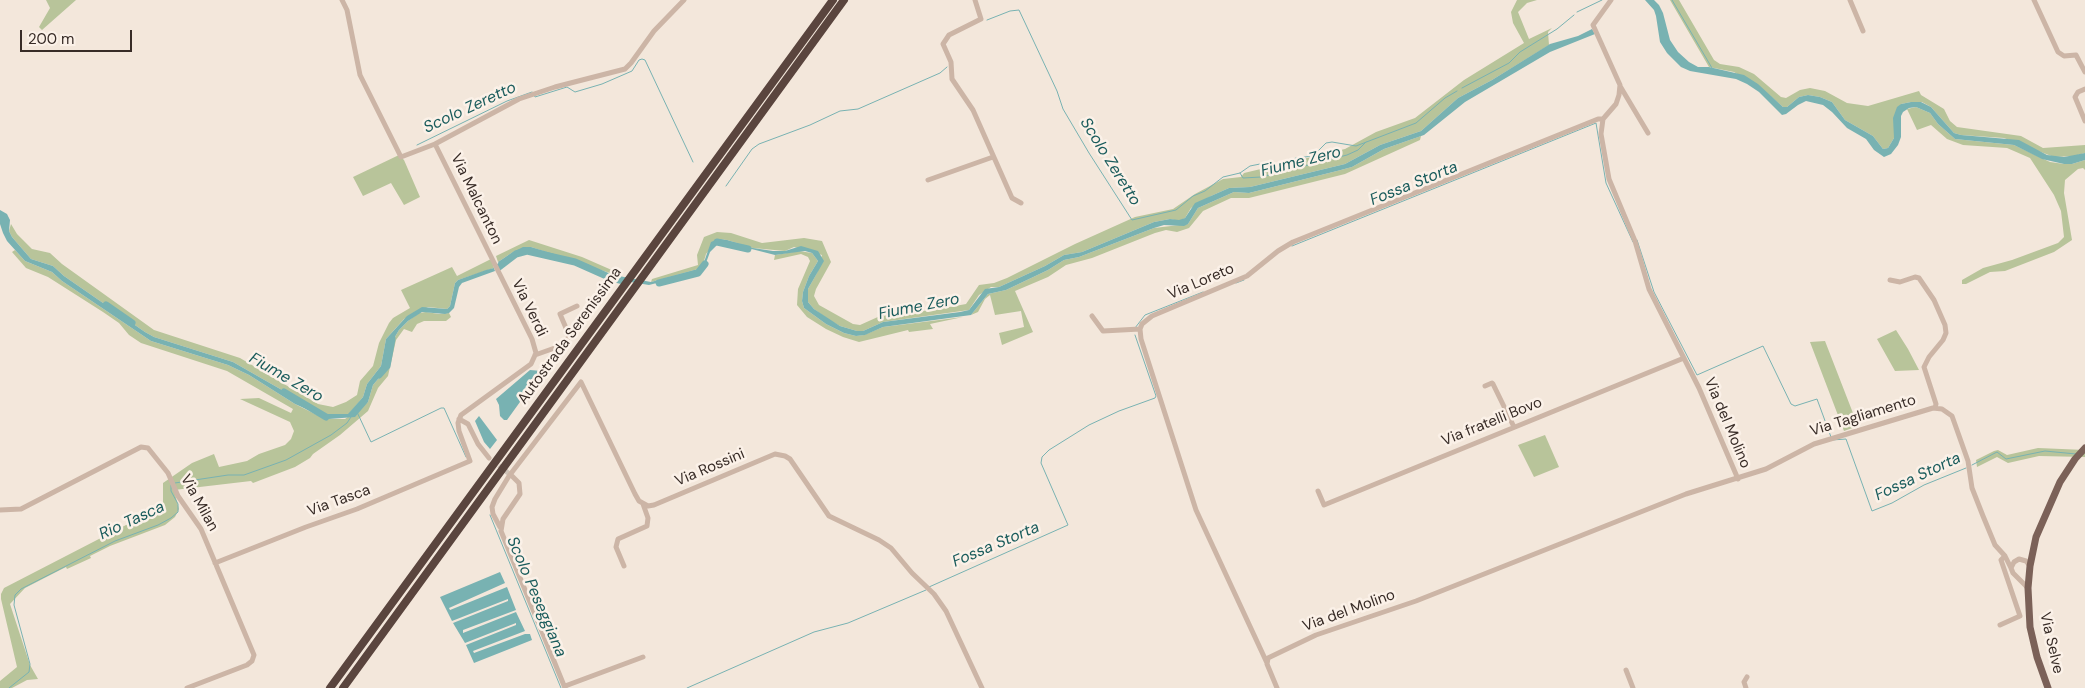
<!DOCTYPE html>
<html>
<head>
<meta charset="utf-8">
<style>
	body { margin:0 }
	#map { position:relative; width:2085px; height:688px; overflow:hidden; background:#f3e7db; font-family:"DM Sans",sans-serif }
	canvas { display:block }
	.scale { position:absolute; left:20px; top:30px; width:112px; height:22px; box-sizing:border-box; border:2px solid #382c27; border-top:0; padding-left:6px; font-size:15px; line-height:18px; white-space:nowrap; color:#382c27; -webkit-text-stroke:4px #fbf1e8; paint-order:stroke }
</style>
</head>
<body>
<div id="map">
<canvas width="2085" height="688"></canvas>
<div class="scale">200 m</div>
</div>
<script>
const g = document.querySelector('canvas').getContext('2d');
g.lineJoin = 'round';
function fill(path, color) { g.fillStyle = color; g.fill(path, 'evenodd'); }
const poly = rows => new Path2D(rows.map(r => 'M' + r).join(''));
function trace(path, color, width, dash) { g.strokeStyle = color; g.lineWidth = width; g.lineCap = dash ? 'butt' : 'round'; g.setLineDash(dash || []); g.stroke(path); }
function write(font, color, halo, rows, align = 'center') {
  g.font = font + ' "DM Sans",sans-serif'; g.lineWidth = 5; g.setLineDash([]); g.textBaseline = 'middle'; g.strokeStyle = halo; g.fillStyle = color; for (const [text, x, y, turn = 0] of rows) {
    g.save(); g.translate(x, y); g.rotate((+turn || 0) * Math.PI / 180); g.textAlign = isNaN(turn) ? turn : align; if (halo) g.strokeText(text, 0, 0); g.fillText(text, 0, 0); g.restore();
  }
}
const green = poly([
	[46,0,76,0,42,30,39,27,50,8],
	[1517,0,1537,0,1527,3,1518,12,1529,39,1552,28,1548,32,1549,45,1492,80,1458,98,1421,131,1380,145,1345,164,1250,187,1229,188,1211,196,1191,208,1185,218,1179,221,1170,219,1154,222,1082,252,1064,255,1045,266,999,287,991,287,979,295,969,310,883,322,863,331,857,331,840,326,829,320,814,309,808,302,808,289,817,273,822,255,794,247,785,251,753,248,727,240,718,239,706,254,702,268,651,282,652,279,698,265,697,255,704,237,717,232,731,233,762,243,804,238,822,241,831,262,816,289,814,296,819,305,853,324,860,325,880,316,939,309,966,304,979,285,994,283,1007,278,1075,244,1135,217,1173,209,1195,194,1223,179,1241,177,1244,173,1345,149,1376,132,1415,118,1464,80,1524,43,1513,23,1511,12],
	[1670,0,1679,0,1714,60,1720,64,1739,67,1754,74,1781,97,1786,98,1800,90,1810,88,1825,91,1847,103,1868,106,1919,91,1921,95,1944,109,1950,121,1957,127,2021,136,2043,148,2085,145,2085,153,2074,156,2054,157,2004,138,1961,135,1954,133,1931,107,1922,102,1911,102,1901,104,1894,138,1888,148,1883,149,1873,136,1845,120,1832,102,1820,97,1808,95,1799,97,1787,107,1783,107,1767,93,1734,72,1709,67],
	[1916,107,1930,113,1938,124,1955,139,2014,145,2050,162,2064,164,2072,164,2085,160,2085,170,2083,168,2078,169,2065,180,2064,193,2072,240,2054,252,2005,271,1990,272,1966,284,1962,284,1962,280,1983,268,2012,260,2058,243,2064,237,2061,211,2054,195,2030,158,2007,148,1963,145,1947,139,1931,125,1917,130,1907,109],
	[1421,136,1420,140,1345,174,1249,198,1231,198,1203,211,1189,228,1177,232,1166,230,1155,233,1092,258,1066,265,1048,277,1015,291,1033,332,1002,345,999,333,1024,327,1021,311,995,315,990,295,985,299,978,312,971,315,988,294,1006,290,1048,270,1064,260,1079,257,1154,228,1188,224,1198,208,1234,192,1249,193,1337,171,1352,167,1384,149],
	[399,155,404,160,420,197,404,205,391,183,363,196,353,177],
	[11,224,17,234,32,249,50,253,62,264,154,330,240,358,318,404,333,407,346,402,357,395,360,381,373,366,379,343,389,323,393,318,410,308,401,290,452,267,457,276,491,259,494,268,458,280,455,283,450,306,447,309,428,307,404,319,386,339,381,366,367,384,363,397,348,415,324,414,233,362,154,337,145,332,64,276,53,266,31,259,12,237,9,231],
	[529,240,582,257,614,271,616,275,531,247,513,252,498,262,496,256],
	[15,250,25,261,52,272,62,281,151,341,228,365,249,375,295,404,325,419,345,419,368,402,373,385,384,372,389,347,399,330,408,321,419,313,426,312,439,314,449,313,451,317,446,321,424,321,417,324,412,332,404,329,396,340,388,376,378,388,368,411,340,435,313,454,310,458,295,467,253,483,251,481,174,490,179,509,175,517,165,525,110,546,90,556,91,558,67,569,66,567,25,588,10,604,30,665,38,679,27,680,12,688,0,688,0,681,17,667,1,599,1,594,4,588,126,525,155,515,163,510,163,483,192,463,214,454,219,467,247,461,259,454,285,445,291,439,294,431,290,422,240,399,259,398,291,413,293,409,227,371,141,343,129,335,119,323,103,312,48,277,26,268,12,252],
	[799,251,812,253,818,261,809,276,803,292,802,301,804,308,826,324,844,333,856,336,864,335,883,327,963,317,930,324,933,329,909,332,908,330,859,342,843,337,826,329,807,317,797,305,798,289,810,261,808,257,801,254,774,260,775,255],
	[1896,330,1908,349,1919,370,1895,371,1877,339],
	[1825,341,1858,426,1844,431,1810,342],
	[1545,435,1559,467,1534,477,1518,445],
	[2038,448,2085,450,2085,457,2039,456,2008,463,1997,457,1977,467,1976,460,1994,451,1998,450,2007,455]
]);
const water = poly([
	[1645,0,1654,0,1659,5,1663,13,1670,40,1678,52,1689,62,1698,67,1709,67,1744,75,1758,84,1783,107,1787,107,1799,97,1808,95,1820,97,1832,102,1845,120,1873,136,1883,149,1888,148,1894,138,1893,118,1897,107,1901,104,1911,102,1921,102,1931,107,1954,133,1961,135,2019,140,2047,155,2064,157,2085,153,2085,160,2072,164,2064,164,2042,159,2014,145,1955,139,1938,124,1930,113,1916,107,1909,108,1903,112,1901,116,1901,137,1898,145,1891,154,1884,157,1874,150,1866,139,1847,128,1832,112,1823,105,1806,101,1798,105,1786,114,1782,115,1759,92,1747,84,1736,79,1690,71,1681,67,1667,53,1660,42,1656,16,1654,10],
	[1592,29,1595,34,1550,52,1465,102,1424,135,1384,149,1352,167,1337,171,1249,193,1234,192,1198,208,1188,224,1184,226,1164,225,1154,228,1079,257,1064,260,1048,270,1006,290,988,294,971,315,883,327,865,335,856,336,844,333,826,324,804,308,802,301,803,292,809,276,818,261,812,253,805,251,775,255,728,243,719,243,710,252,703,271,649,285,612,279,575,262,530,250,518,252,500,266,498,262,513,252,523,247,531,247,587,264,608,274,651,282,702,268,711,242,718,239,727,240,753,248,773,251,785,251,801,246,818,251,824,261,808,289,808,302,814,309,840,326,857,331,863,331,883,322,960,312,969,310,985,289,999,287,1045,266,1064,255,1082,252,1154,222,1170,219,1179,220,1185,218,1195,203,1229,188,1250,187,1345,164,1380,145,1421,131,1458,98,1492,80,1550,44,1578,36],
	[0,210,7,214,10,220,9,231,12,237,31,259,53,266,64,276,145,332,154,337,233,362,324,414,348,414,363,397,367,384,381,366,386,339,407,316,422,307,447,309,450,306,455,283,458,280,486,270,494,268,495,271,462,283,459,287,454,308,449,313,445,314,422,312,408,321,399,330,389,347,384,372,373,385,368,402,355,417,329,419,295,404,249,375,228,365,151,341,62,281,52,272,25,261,7,241,3,233,0,224],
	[530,370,542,371,538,378,527,386,525,395,507,420,504,420,500,416,499,405,496,399],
	[479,416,497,440,490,449,484,442,475,421],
	[500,572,505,583,449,608,450,610,507,587,516,610,463,630,463,633,516,612,525,631,473,651,474,653,525,634,530,634,532,640,474,663,466,645,516,625,516,623,465,643,453,623,508,601,508,599,452,621,440,597]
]);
const stream = poly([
	[1672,0,1712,68],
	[1577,12,1602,0],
	[987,20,1010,11,1019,10,1057,91,1063,109,1089,153,1132,220,1176,210,1193,196,1205,191,1223,177,1240,173,1250,166,1260,164,1278,165,1296,158,1313,156,1326,143,1332,142,1356,146,1416,123,1445,98,1457,91],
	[1462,88,1509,63,1520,52,1557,29,1574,15],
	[534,95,535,97,567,87,575,92,602,84,632,71,639,60,642,59,645,60,693,162],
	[417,145,507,101,532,92],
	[1240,173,1243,178,1261,177,1347,155,1358,150,1366,142],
	[726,186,752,149,759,144,810,125,840,111,858,109,940,73,947,67],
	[1637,240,1654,292,1697,375,1763,346,1791,404,1795,406,1817,399,1831,437],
	[1292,246,1596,123,1606,183,1633,242],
	[1236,283,1244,280],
	[1135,328,1145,315,1203,292],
	[357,412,371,442,441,408,444,408,466,457],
	[1832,440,1846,439,1872,511,1892,503,1924,485,1966,468],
	[1972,465,1997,452,2006,459,2045,451,2076,454],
	[175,483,228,475,244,475,286,460,331,435,347,423,351,417],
	[490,515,561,688],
	[929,587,1068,525,1041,463,1042,457,1049,450,1089,425,1119,411,1155,398,1156,396,1135,335],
	[9,688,29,672,30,664,14,605,15,595,21,589,115,541,158,525,171,518,178,512,178,504,171,491,171,485],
	[687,688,814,632,848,623,926,590]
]);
const river = poly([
	[717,242,748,249],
	[499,267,516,254,527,251,575,262,611,278,624,281],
	[659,283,698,273,705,264],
	[106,305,132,323],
	[379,375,387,366,392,339],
	[284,392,326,417]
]);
const minorTunnel = poly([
	[493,461,512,476]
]);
const minor = poly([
	[342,0,347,10,360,75,401,157,435,144],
	[975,0,981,19,949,35,943,44,951,62,952,79,973,110,1012,198,1021,203],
	[1611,0,1593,25,1620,85,1619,95,1616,104,1603,119,1601,134,1609,179,1635,241,1649,289,1699,388,1738,479],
	[1850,0,1863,31],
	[2034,0,2058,52,2064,56,2076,55,2085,72],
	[1620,86,1648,133],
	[2085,89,2078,92,2075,97,2085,121],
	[928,180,993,157],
	[1890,280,1900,282,1915,277,1919,278,1934,300,1945,325,1946,333,1943,340,1929,357,1924,367,1936,404,1935,408],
	[1092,316,1103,331,1140,329],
	[535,355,566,344,569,335,560,314,577,306],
	[1485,386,1492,383,1493,384,1514,427],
	[459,419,468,424,478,444,489,458],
	[512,476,519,483,520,494,503,519,501,531,565,688],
	[1318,491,1324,505,1684,358],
	[0,510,21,509,141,447,148,448,168,473,178,496,201,529,254,655,252,661,247,665,187,688],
	[500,527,493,514,492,507,495,499,509,476,581,382,635,494,639,501,648,506,654,505,775,454,785,456,790,459,829,516,879,540,891,548,912,573,934,594,946,611,982,688],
	[215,563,306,527,357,509,470,461,459,431,458,423,461,415,531,364,536,353,532,339,435,144,519,99,555,87,625,69,631,63,654,31,684,0],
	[624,566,616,547,618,539,647,526,648,518,643,504],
	[2028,588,2013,573,2011,568,2014,562,2019,559,2026,561,2030,566],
	[2000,625,2020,616,2001,560,2005,556],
	[1267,663,1196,510,1141,339,1140,329,1142,324,1152,316,1247,276,1278,251,1293,242,1598,119,1603,119],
	[1626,670,1633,688],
	[565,686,643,657],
	[1277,688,1267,664,1268,658,1316,635,1416,601,1686,494,1766,469,1814,444,1933,408,1942,409,1952,416,1968,461,1972,488,1983,516,1995,545,2005,556,2011,568],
	[1746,688,1744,682,1747,677]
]);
const major = poly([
	[2048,688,2037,657,2030,627,2028,588,2030,566,2036,537,2060,482,2075,459,2085,448]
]);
const highway = poly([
	[330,688,833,0],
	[343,688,844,0]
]);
const streetNames = [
	["Via Malcanton",476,199,64],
	["Via Loreto",1201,282,-23],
	["Via Verdi",529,308,64],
	["Autostrada Serenissima",570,336,-54],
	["Via Tagliamento",1863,416,-17],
	["Via fratelli Bovo",1492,422,-22],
	["Via del Molino",1727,423,67],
	["Via Rossini",710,468,-23],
	["Via Tasca",339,501,-20],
	["Via Milan",199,503,61],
	["Via del Molino",1349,611,-20],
	["Via Selve",2051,643,77]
];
const waterNames = [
	["Scolo Zeretto",470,108,-25],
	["Scolo Zeretto",1110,162,58],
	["Fiume Zero",1301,162,-14],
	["Fossa Storta",1414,184,-22],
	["Fiume Zero",919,307,-11],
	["Fiume Zero",286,378,30],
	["Fossa Storta",1918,477,-25],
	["Rio Tasca",132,521,-25],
	["Fossa Storta",996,545,-23],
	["Scolo Peseggiana",536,597,67]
];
fill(green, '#b8c49a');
fill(water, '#78b2b2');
trace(stream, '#78b2b2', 1);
trace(river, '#78b2b2', 7);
trace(minorTunnel, '#cec2b7', 5, [5, 2.5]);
trace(minor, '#ccb5a6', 5);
trace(major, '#7b6158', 7);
trace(highway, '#5a453e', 8);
write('15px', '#382c27', '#fbf1e8', streetNames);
write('italic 16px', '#1a5c5c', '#fbf1e8', waterNames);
</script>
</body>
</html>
